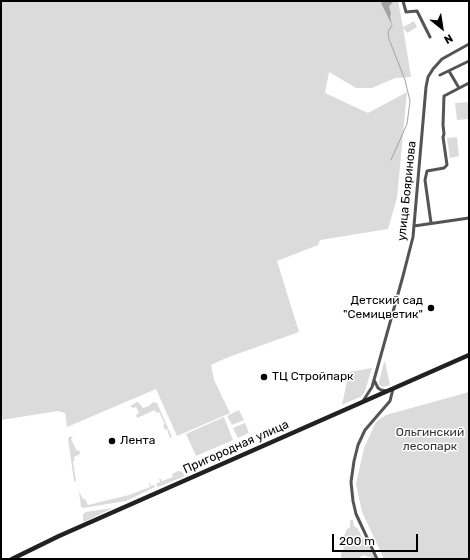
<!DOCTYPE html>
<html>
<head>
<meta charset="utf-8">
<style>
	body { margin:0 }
	#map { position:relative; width:470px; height:560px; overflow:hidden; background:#fff; font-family:Rubik,sans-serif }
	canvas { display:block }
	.frame { position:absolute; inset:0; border:2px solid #000; pointer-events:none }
	.north { position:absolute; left:422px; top:8px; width:40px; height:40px; -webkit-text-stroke:3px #fff; paint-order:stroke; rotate:150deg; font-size:11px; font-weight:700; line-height:16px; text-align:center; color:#000 }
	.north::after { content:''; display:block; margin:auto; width:14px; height:18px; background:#000; clip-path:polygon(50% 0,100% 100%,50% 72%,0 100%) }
	.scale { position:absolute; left:332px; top:534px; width:86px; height:18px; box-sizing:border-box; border:2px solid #000; border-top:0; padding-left:5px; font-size:12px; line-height:14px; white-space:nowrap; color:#000; -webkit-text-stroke:3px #fff; paint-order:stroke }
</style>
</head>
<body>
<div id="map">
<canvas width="470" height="560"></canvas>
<div class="frame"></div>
<div class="north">N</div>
<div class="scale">200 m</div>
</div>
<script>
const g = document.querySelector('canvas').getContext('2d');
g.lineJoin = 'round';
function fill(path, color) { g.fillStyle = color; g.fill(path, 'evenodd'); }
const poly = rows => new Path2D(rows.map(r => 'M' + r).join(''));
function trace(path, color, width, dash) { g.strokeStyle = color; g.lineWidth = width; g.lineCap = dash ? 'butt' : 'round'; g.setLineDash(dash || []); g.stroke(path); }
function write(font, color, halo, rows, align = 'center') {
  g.font = font + ' Rubik,sans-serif'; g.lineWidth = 3; g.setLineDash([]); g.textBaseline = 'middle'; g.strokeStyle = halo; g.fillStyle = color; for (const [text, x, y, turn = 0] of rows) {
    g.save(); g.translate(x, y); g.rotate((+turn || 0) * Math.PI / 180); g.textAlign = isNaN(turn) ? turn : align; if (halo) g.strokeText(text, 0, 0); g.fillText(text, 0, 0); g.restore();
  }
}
const green = poly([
	[1,1,398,1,403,27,414,21,417,27,407,33,403,27,411,77,395,78,372,88,356,88,329,72,325,93,368,113,407,92,397,198,388,229,320,240,318,245,277,261,299,332,226,358,211,365,214,380,230,413,177,436,156,389,67,427,65,413,58,411,1,420],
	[469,102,469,119,457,120,455,103],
	[457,137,459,156,450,158,447,138],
	[384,362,385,362,390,385,383,387,379,385,379,382],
	[372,368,365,391,362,396,342,405,349,372],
	[469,392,469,559,384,559,362,512,356,484,364,448,376,422,386,415],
	[137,402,138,402,143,408,149,406,153,402,157,403,172,437,170,438,167,429,165,430,163,425,165,424,159,412,156,413,155,410,137,418,136,415,139,413,136,407,133,408,130,406],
	[239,410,244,420,232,425,227,416],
	[224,417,233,440,196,456,186,434],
	[245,423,249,433,238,438,233,428],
	[70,436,72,437,73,438,71,439,77,451,79,450,80,454,74,457,75,460,73,461,76,481,78,482,74,481,68,439],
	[178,471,182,472,184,475,183,477,158,487,156,484,160,482,159,479,161,479,162,481,173,477,172,474],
	[150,483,151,486,154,485,155,487,126,501,83,508,81,507,79,491,83,499,85,499,88,505,129,495,150,487,149,484],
	[113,508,84,522,83,521,83,514,86,512],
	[350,520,353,520,354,526,358,529,365,543,368,544,375,559,363,555,360,557,359,559,341,559,341,550,344,549,343,545,344,543,348,542,344,536,347,529,350,527]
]);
const water = poly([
	[383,1,394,1,389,6,391,14,390,16,392,25,381,3]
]);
const stream = poly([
	[391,160,407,124,410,101,405,80,389,39,388,32,392,25]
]);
const street = poly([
	[403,1,406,12,417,11,430,37],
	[449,71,459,88],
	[440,75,469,61],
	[431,223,425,180,427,171,444,168,447,165,443,137,444,134,443,125,444,96,469,83],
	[414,226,469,218],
	[374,380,378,388,381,390,387,391],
	[363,401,372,387,374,380,403,276,413,237,426,87,428,77,433,69,442,59,469,44],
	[377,559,356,514,353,501,351,482,354,461,358,445,365,430,390,401,393,389]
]);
const secondary = poly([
	[12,559,59,536,469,355]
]);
const markers = [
	[431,308,4,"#000"],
	[264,377,4,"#000"],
	[112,441,4,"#000"]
];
const streetNames = [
	["улица Бояринова",407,191,-84],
	["Пригородная улица",236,447,-24]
];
const poiNames = [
	["Детский сад",423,301,"right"],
	["\"Семицветик\"",423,315,"right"],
	["ТЦ Стройпарк",272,377],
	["Лента",120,441]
];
const parkNames = [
	["Ольгинский",430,433],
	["лесопарк",430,447]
];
fill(green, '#dbdbdb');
fill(water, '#a2a2a2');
trace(stream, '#a2a2a2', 1);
trace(street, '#545454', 3);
trace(secondary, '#212121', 4.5);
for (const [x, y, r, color] of markers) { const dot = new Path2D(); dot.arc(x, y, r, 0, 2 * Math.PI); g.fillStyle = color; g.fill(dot); trace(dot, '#fff', 1.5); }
write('12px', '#000', '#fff', streetNames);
write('12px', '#000', '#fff', poiNames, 'left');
write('12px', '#323232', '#fff', parkNames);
</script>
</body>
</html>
